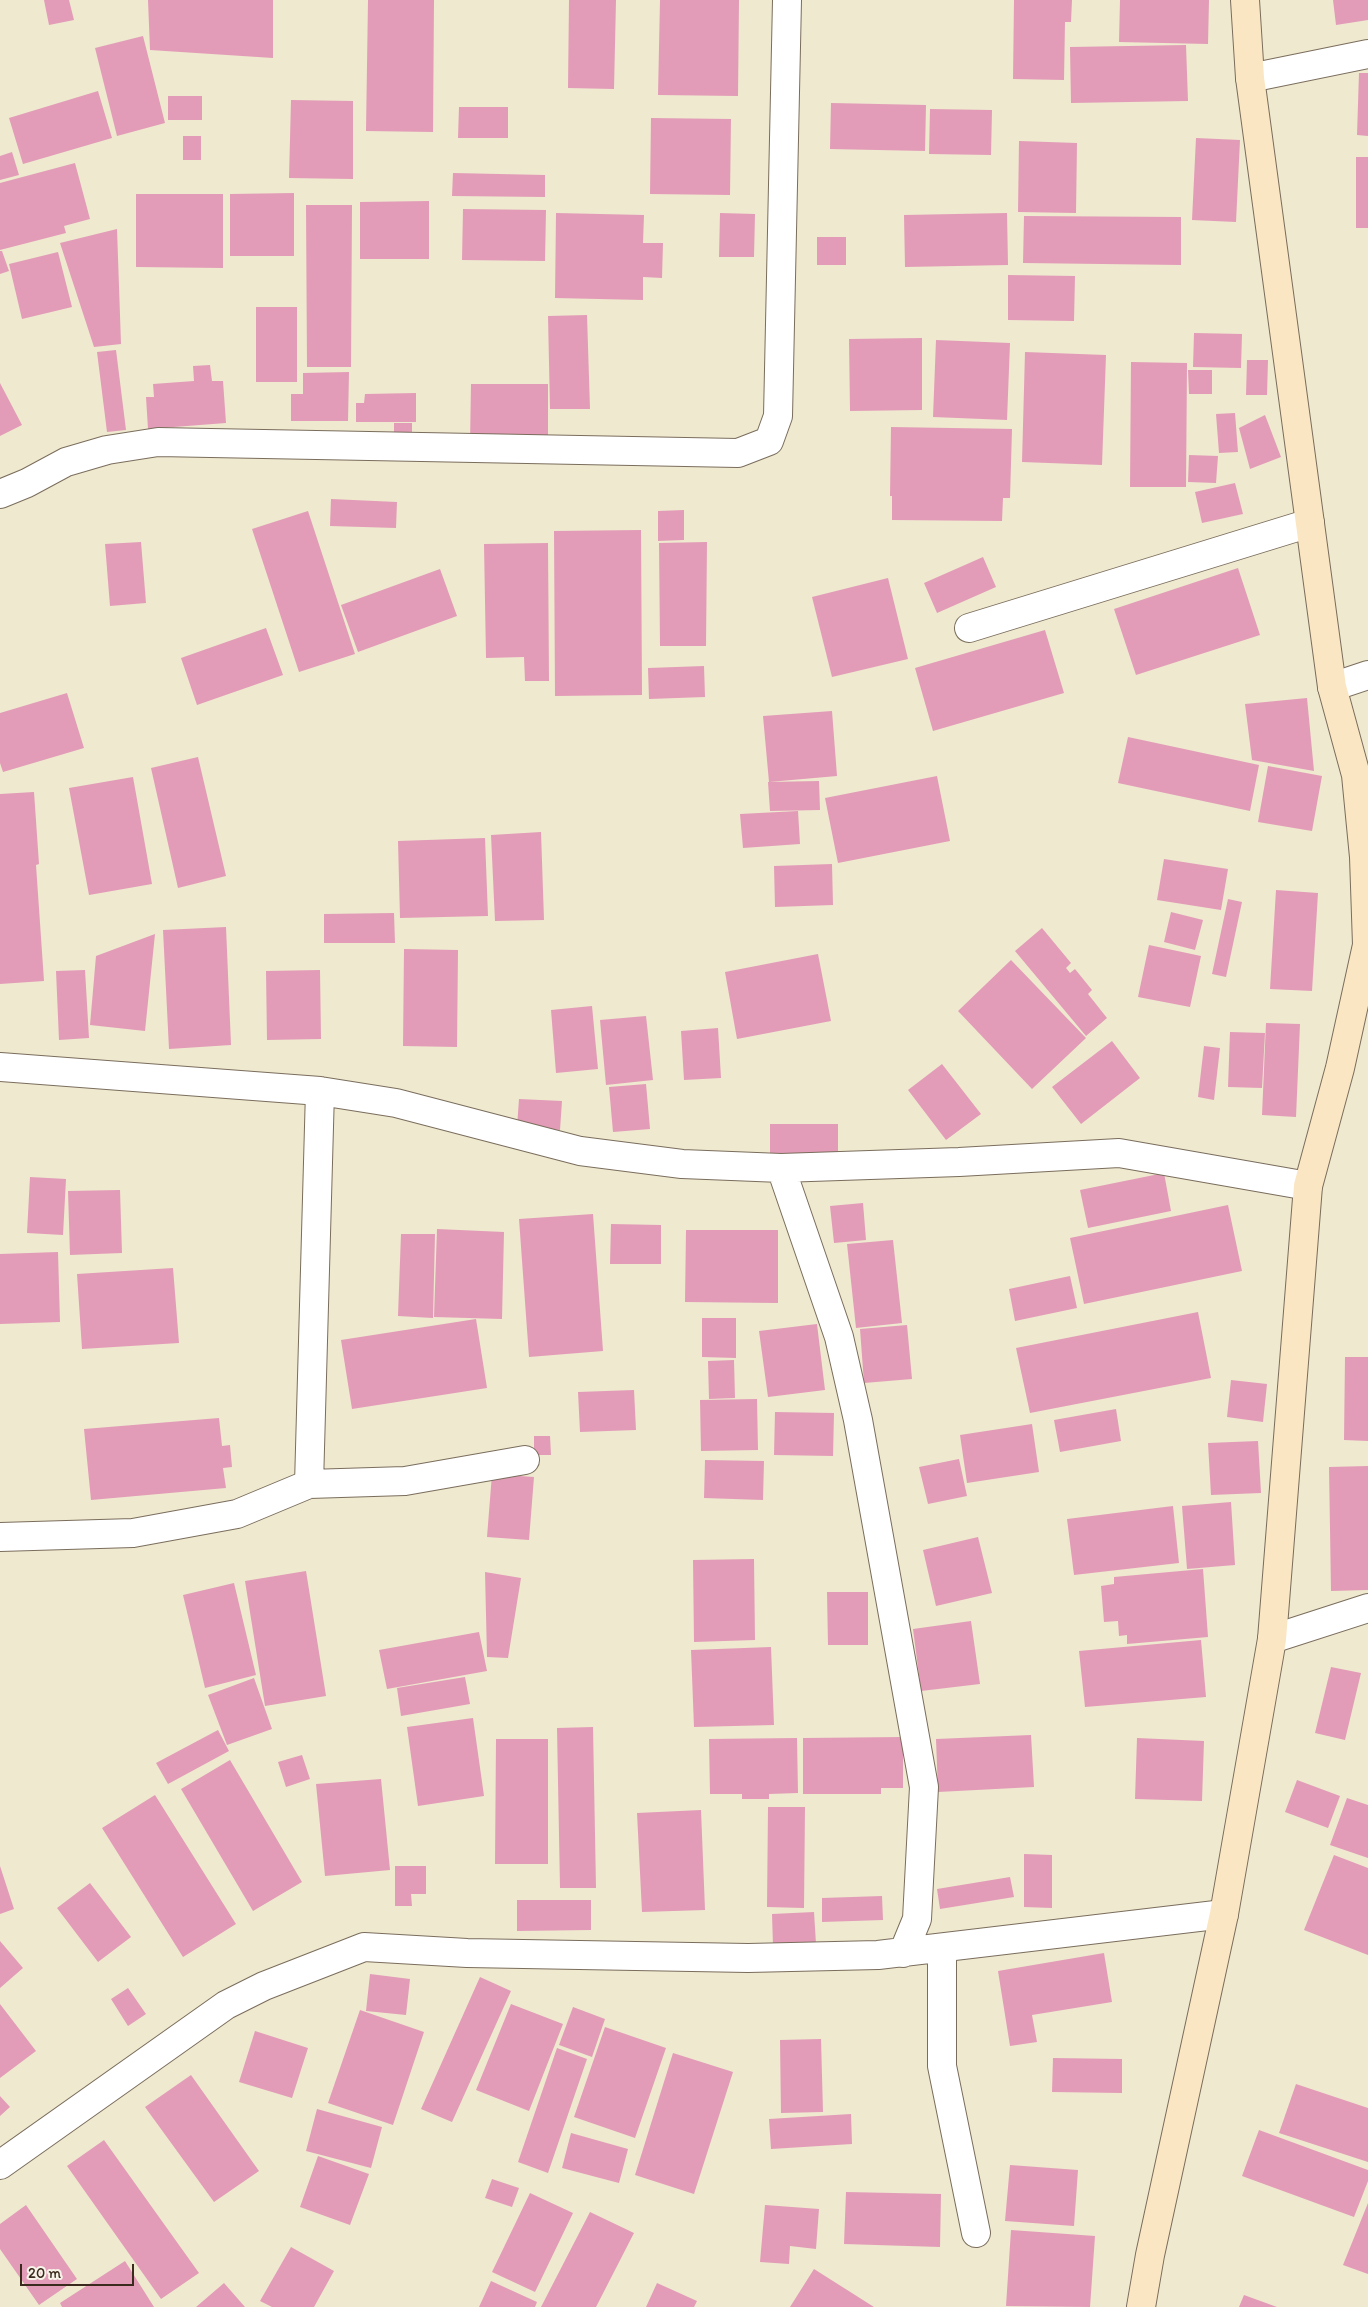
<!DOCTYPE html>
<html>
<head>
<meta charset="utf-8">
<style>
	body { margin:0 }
	#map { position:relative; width:1368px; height:2307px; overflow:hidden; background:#efe9d0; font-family:Itim,sans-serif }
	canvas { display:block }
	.scale { position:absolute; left:20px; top:2264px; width:114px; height:22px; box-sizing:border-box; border:2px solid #3b2a1e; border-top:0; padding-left:6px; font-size:15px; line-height:18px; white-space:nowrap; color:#3b2a1e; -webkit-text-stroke:4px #f7f3e8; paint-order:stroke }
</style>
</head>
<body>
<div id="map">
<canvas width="1368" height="2307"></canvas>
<div class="scale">20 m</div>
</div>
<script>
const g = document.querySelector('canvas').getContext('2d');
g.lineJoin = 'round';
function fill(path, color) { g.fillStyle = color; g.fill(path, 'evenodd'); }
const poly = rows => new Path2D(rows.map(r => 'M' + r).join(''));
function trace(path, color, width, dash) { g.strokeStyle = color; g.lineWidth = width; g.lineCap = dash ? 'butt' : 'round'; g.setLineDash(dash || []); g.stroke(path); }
const building = poly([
	[44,0,69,0,74,20,49,25],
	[148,0,273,0,273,58,150,50],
	[368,0,434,0,433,132,366,131],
	[569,0,616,0,614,89,568,88],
	[660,0,739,0,738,96,658,95],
	[1014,0,1072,0,1071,22,1065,22,1064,80,1013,79],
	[1120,0,1209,0,1208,44,1119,42],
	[1333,0,1368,0,1368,20,1336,25],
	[143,36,165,123,117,136,95,48],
	[1186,45,1188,101,1071,103,1070,47],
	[1359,73,1368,73,1368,136,1357,135],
	[98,91,112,138,23,164,9,118],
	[168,96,202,96,202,120,168,120],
	[291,100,353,101,353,179,289,178],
	[831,103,926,105,925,151,830,149],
	[459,107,508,107,508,138,458,138],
	[930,109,992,110,991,155,929,154],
	[651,118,731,119,730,195,650,194],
	[183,136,201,136,201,160,183,160],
	[1196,138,1240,140,1236,222,1192,220],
	[1019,141,1077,143,1076,213,1018,212],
	[12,152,19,175,0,180,0,156],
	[1356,157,1368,157,1368,228,1356,228],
	[75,163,90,219,64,226,66,233,0,250,0,183],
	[453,173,545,175,545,197,452,196],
	[294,193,294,256,230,256,230,194],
	[136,194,223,194,223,268,136,267],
	[429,201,429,259,360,259,360,202],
	[306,205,352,205,351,367,307,367],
	[463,209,546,210,545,261,462,260],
	[556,213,644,215,643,243,663,243,662,278,643,277,643,300,555,298],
	[720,213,755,214,754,257,719,257],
	[1007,213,1008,265,905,267,904,215],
	[1024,216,1181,217,1181,265,1023,263],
	[117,229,121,344,94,347,60,243],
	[817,237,846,237,846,265,817,265],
	[0,251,2,251,9,271,0,274],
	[58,252,72,307,22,319,9,264],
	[1008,275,1075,276,1074,321,1008,320],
	[256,307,297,307,297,382,256,382],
	[587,315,590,409,550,409,548,316],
	[1194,333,1242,334,1241,368,1193,367],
	[922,338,922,410,850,411,849,339],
	[936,340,1010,343,1007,420,933,417],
	[116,350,126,430,107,432,97,352],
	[1025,352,1106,355,1102,465,1022,462],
	[1247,360,1268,360,1267,395,1246,395],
	[1131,362,1187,363,1186,487,1130,487],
	[210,365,212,381,223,381,226,423,148,429,146,397,154,397,153,384,194,381,193,366],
	[1188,370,1212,370,1212,394,1189,394],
	[349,372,348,421,291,421,291,394,303,394,303,373],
	[0,383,22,425,0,436],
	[471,384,548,384,548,445,470,444],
	[416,393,416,422,356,422,356,403,364,403,365,394],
	[1235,413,1238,452,1219,453,1216,414],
	[1265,415,1281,457,1250,469,1239,428],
	[394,423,412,423,412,436,394,436],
	[891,427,1012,429,1010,498,1003,498,1002,521,892,520,892,496,890,496],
	[1189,455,1218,456,1216,483,1188,482],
	[1235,483,1243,514,1202,523,1195,492],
	[331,499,397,502,396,528,330,526],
	[684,510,684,540,658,541,658,511],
	[308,511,355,654,299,672,252,529],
	[641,530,642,695,555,696,554,531],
	[141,542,146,603,110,606,105,544],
	[707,542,706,646,660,646,659,543],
	[548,543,549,681,525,681,524,657,486,658,484,544],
	[983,557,996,587,937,613,924,583],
	[1238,568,1260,635,1136,675,1114,609],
	[440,569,457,616,358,652,341,605],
	[888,578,908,659,832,677,812,597],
	[266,628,283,675,197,705,181,658],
	[1045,630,1064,693,933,731,915,668],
	[704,666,705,697,649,699,648,668],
	[67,693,84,748,3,772,0,763,0,713],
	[1307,698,1314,771,1252,760,1245,704],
	[832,711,837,776,769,782,763,716],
	[1128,737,1259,765,1250,811,1118,783],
	[198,757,226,876,178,888,151,768],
	[1268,766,1322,776,1312,831,1258,822],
	[937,776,950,841,838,863,825,798],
	[133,777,152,884,89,895,69,788],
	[819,781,820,810,770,811,768,782],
	[34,792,39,864,36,865,44,981,0,984,0,867,12,867,0,867,0,794],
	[798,811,800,844,743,848,740,814],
	[541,832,544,920,495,921,491,835],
	[485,838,488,916,400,918,398,841],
	[1164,859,1228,869,1221,910,1157,900],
	[832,864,833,905,775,907,774,866],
	[1276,890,1318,893,1312,991,1270,989],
	[1228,899,1242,902,1226,977,1212,974],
	[1171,912,1203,920,1195,950,1164,942],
	[394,913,395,943,324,943,324,914],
	[226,927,231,1045,169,1049,163,930],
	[1042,928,1071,963,1066,968,1070,973,1075,969,1092,990,1088,994,1107,1018,1086,1036,1015,951],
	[155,934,145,1031,90,1025,96,956],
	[1149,945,1201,956,1190,1007,1138,997],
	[404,949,458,950,457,1047,403,1046],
	[818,954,831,1021,737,1039,725,972],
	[1011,960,1086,1038,1032,1089,958,1011],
	[85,970,89,1038,59,1040,56,971],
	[320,970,321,1039,267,1040,266,971],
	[592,1006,598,1069,556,1073,551,1010],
	[646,1016,653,1080,606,1085,600,1020],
	[1266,1023,1300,1024,1296,1117,1262,1115],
	[718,1028,721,1078,684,1080,681,1031],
	[1230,1032,1265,1033,1262,1088,1228,1087],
	[1112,1041,1140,1078,1081,1124,1052,1087],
	[1204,1046,1220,1048,1214,1100,1198,1097],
	[942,1064,981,1114,946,1140,908,1090],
	[646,1084,650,1129,613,1132,609,1087],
	[519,1099,562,1101,560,1130,517,1127],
	[770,1124,838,1124,838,1161,770,1161],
	[1164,1173,1171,1211,1088,1228,1080,1190],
	[30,1177,66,1179,63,1235,27,1233],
	[120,1190,122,1253,70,1255,68,1191],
	[863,1203,866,1240,834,1243,830,1206],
	[1228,1205,1242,1271,1084,1304,1070,1238],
	[593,1214,603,1351,529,1357,519,1219],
	[611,1224,661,1225,661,1264,610,1264],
	[437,1229,504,1232,502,1319,434,1317],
	[686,1230,778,1230,778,1303,685,1302],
	[401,1234,435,1234,433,1318,398,1316],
	[893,1240,902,1323,856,1328,847,1244],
	[58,1252,60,1322,0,1324,0,1254],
	[173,1268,179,1343,82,1349,77,1274],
	[1070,1276,1077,1308,1015,1321,1009,1289],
	[1198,1312,1211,1378,1030,1413,1016,1348],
	[702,1318,736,1318,736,1358,702,1357],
	[476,1319,487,1388,352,1409,341,1340],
	[817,1324,825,1390,768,1397,759,1331],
	[907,1325,912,1379,864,1383,860,1329],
	[1345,1357,1368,1357,1368,1441,1344,1440],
	[734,1360,735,1398,709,1399,708,1361],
	[1231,1380,1267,1384,1263,1422,1227,1417],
	[634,1390,636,1430,580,1432,578,1392],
	[757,1399,758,1450,701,1451,700,1400],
	[1116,1409,1121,1441,1060,1452,1054,1420],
	[775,1412,834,1413,833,1456,774,1455],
	[219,1418,222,1446,230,1445,232,1467,223,1468,226,1488,91,1500,84,1429],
	[1032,1424,1039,1472,967,1483,960,1435],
	[534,1436,550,1436,551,1455,534,1455],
	[1258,1441,1261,1493,1211,1495,1208,1443],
	[959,1459,967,1496,928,1504,919,1467],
	[705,1460,764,1461,763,1500,704,1498],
	[1368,1466,1368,1590,1331,1591,1329,1467],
	[492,1474,534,1477,529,1540,487,1537],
	[1231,1502,1235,1565,1187,1569,1182,1506],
	[1173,1506,1179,1563,1074,1575,1067,1519],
	[978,1537,992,1593,936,1606,923,1550],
	[754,1559,755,1640,694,1642,693,1560],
	[1203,1569,1208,1637,1127,1644,1127,1635,1119,1636,1118,1621,1104,1622,1101,1586,1114,1584,1114,1577],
	[306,1571,326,1696,265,1706,245,1581],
	[485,1572,521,1578,508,1658,487,1657],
	[234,1583,256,1675,205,1688,183,1595],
	[827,1592,868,1592,868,1645,828,1645],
	[971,1621,980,1684,921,1691,913,1629],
	[479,1632,487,1671,387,1689,379,1650],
	[1201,1640,1206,1697,1085,1707,1079,1651],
	[771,1647,774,1725,694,1727,691,1650],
	[1331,1667,1361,1673,1345,1740,1315,1733],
	[465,1677,470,1704,401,1716,397,1688],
	[254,1678,272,1729,227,1745,208,1695],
	[473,1718,484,1796,418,1806,407,1727],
	[593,1727,596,1888,560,1888,557,1728],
	[218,1730,229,1751,168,1784,156,1763],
	[1031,1735,1034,1787,938,1792,936,1739],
	[903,1737,903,1788,881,1788,881,1794,803,1794,803,1738],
	[797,1738,798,1793,769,1794,769,1799,742,1799,742,1794,710,1794,709,1739],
	[1137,1738,1204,1741,1202,1801,1135,1799],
	[496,1739,548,1739,548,1864,495,1864],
	[302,1755,310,1779,286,1787,278,1762],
	[230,1760,302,1882,253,1911,181,1789],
	[381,1779,390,1870,325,1876,316,1784],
	[1297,1780,1340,1796,1328,1828,1285,1812],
	[155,1795,236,1924,183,1957,102,1828],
	[1347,1798,1368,1805,1368,1858,1330,1845],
	[768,1807,805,1807,804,1908,767,1907],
	[701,1810,705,1910,642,1912,637,1813],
	[1024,1854,1052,1855,1052,1908,1024,1907],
	[1334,1855,1368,1868,1368,1955,1304,1930],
	[0,1866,14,1909,0,1914],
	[395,1866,426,1866,426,1894,411,1894,412,1906,395,1906],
	[1010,1877,1014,1897,940,1909,937,1889],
	[90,1883,131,1937,98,1962,57,1908],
	[882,1896,883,1920,822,1922,822,1898],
	[517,1900,591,1900,591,1930,517,1931],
	[814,1912,816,1944,773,1946,772,1914],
	[0,1941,23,1968,0,1988],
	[1104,1953,1112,2002,1032,2015,1037,2042,1010,2046,998,1971],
	[370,1974,410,1979,406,2015,366,2011],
	[480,1977,511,1991,452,2122,421,2109],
	[128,1988,146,2014,128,2026,111,1999],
	[0,2004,36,2051,0,2078],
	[511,2004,563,2024,529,2111,476,2090],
	[573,2007,605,2019,592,2057,559,2045],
	[360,2010,424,2032,393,2125,328,2103],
	[605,2027,666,2048,635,2138,574,2117],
	[255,2031,308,2048,292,2098,239,2082],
	[821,2039,823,2112,781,2113,780,2040],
	[557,2048,587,2059,548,2173,518,2162],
	[673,2053,733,2072,694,2194,635,2175],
	[1053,2058,1122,2059,1122,2093,1052,2092],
	[191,2075,259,2171,214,2202,145,2107],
	[1296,2084,1368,2108,1368,2162,1279,2133],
	[0,2096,10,2107,0,2116],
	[317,2109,382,2127,371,2168,306,2151],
	[851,2114,852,2144,771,2149,769,2119],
	[1259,2130,1368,2170,1368,2181,1354,2217,1242,2176],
	[571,2133,628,2149,619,2183,562,2168],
	[104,2140,199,2273,161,2299,67,2166],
	[318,2156,369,2174,350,2225,300,2207],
	[1010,2165,1078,2170,1074,2226,1005,2221],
	[492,2179,519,2188,512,2207,485,2198],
	[846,2192,941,2194,940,2247,844,2244],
	[530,2193,573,2213,535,2292,492,2272],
	[1368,2203,1368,2274,1343,2265],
	[26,2205,77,2279,39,2305,0,2249,0,2224],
	[765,2205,819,2209,816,2249,790,2246,789,2264,760,2262],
	[590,2212,634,2233,596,2307,541,2307],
	[1011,2230,1095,2236,1090,2307,1006,2306],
	[291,2247,334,2271,314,2307,272,2307,260,2301],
	[125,2261,154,2307,62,2307,60,2303],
	[814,2269,874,2307,790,2307],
	[491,2281,537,2302,535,2307,479,2307],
	[224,2283,245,2307,196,2307],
	[657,2283,697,2301,694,2307,646,2307],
	[1244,2295,1277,2307,1239,2307]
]);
const street = poly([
	[1250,78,1368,54],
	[0,494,27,483,66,462,107,450,158,442,738,453,769,441,778,416,787,0],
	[969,628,1310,523],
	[1332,687,1368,675],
	[0,1067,320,1091,396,1103,580,1151,682,1164,781,1168,959,1162,1119,1153,1308,1186],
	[781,1168,839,1337,858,1420,924,1787,917,1919,903,1953],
	[309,1484,405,1481,525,1460],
	[0,1537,133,1533,237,1514,309,1484,320,1091],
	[1272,1639,1368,1608],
	[942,1948,942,2066,976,2233],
	[0,2165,226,2005,264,1986,364,1947,467,1953,748,1958,878,1955,1224,1914]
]);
const secondary = poly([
	[1141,2307,1150,2255,1224,1914,1272,1639,1308,1186,1340,1068,1367,945,1364,857,1356,775,1332,687,1250,78,1245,0]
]);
fill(building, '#e29cb7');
trace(street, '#7a6d5c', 30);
trace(secondary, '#7a6d5c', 30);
trace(street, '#fff', 28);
trace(secondary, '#fbe6c4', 28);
</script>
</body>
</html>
